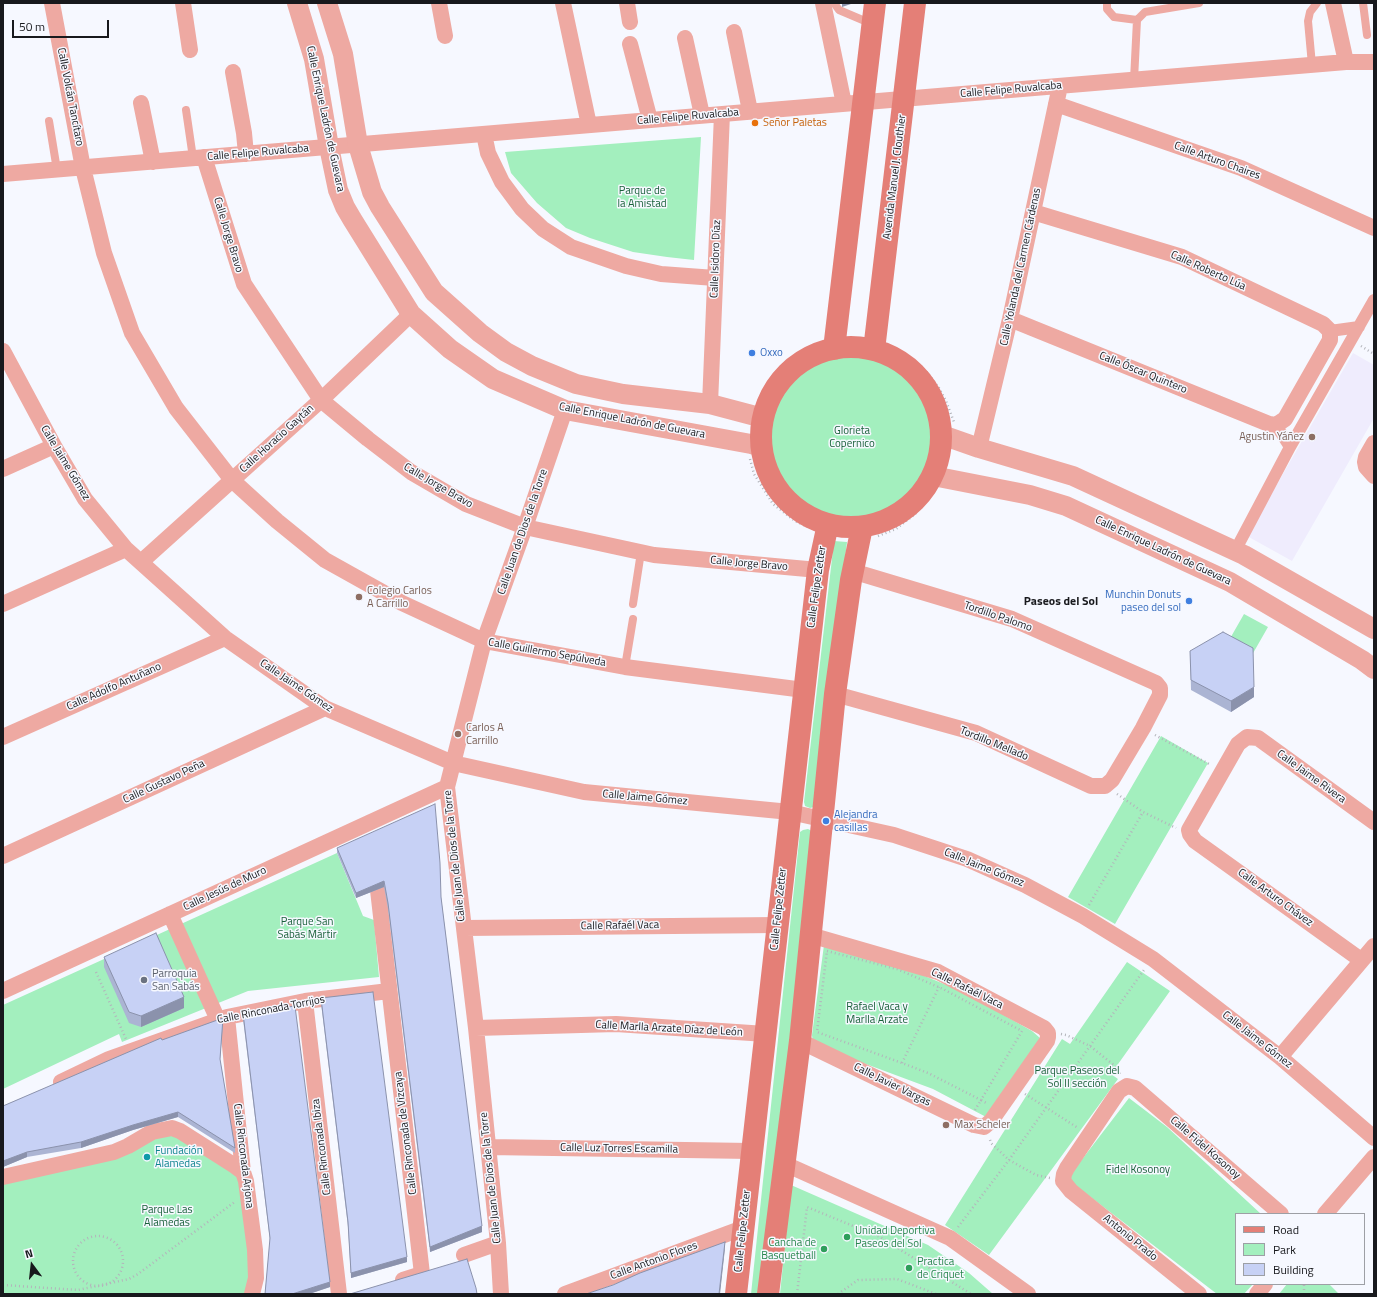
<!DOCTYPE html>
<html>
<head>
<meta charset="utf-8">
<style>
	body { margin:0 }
	#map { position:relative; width:1377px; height:1297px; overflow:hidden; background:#f6f8ff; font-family:"Titillium Web",sans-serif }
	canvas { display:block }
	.frame { position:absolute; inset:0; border:4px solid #18191d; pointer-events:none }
	.legend { position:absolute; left:1235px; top:1213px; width:130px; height:72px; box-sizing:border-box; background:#f6f8ff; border:1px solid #9d9fa5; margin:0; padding:5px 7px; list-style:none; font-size:12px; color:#18191d }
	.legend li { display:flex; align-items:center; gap:8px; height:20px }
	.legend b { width:20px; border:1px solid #9d9fa5 }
	.north { position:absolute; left:12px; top:1245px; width:40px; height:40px; -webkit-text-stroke:3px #f6f8ff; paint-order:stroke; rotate:345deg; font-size:11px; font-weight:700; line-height:16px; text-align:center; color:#18191d }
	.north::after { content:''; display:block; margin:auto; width:14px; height:18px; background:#18191d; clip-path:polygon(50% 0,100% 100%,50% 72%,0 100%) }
	.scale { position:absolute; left:12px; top:20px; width:97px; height:18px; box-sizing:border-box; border:2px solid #18191d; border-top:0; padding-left:5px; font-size:12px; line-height:14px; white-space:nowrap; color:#18191d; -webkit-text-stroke:3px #f6f8ff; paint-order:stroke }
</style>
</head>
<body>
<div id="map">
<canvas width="1377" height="1297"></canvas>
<div class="frame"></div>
<ul class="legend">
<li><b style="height:5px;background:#e47f77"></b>Road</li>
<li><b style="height:11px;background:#a3efbe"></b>Park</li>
<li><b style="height:11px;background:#c7d1f5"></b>Building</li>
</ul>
<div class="north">N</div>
<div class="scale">50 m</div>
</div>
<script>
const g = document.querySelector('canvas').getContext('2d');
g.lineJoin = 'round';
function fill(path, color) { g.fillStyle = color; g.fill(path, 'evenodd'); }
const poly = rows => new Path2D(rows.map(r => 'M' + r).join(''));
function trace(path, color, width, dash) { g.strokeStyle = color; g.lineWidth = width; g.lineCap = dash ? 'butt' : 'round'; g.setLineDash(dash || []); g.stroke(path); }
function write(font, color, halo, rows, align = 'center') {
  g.font = font + ' "Titillium Web",sans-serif'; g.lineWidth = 3; g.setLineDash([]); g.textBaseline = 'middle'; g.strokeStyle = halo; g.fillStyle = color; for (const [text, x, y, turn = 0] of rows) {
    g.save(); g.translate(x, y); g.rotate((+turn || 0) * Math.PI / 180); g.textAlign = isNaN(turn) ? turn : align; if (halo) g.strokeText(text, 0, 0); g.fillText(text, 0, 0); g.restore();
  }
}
const education = poly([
	[1353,353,1374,365,1374,418,1292,561,1247,536]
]);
const green = poly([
	[701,137,694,260,667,257,633,252,590,238,566,228,537,203,511,173,505,152],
	'771 437a80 80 0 1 1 160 0a80 80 0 1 1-160 0Z',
	[834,541,847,542,817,803,814,807,810,808,805,806,804,802],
	[1244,614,1268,627,1252,655,1228,642],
	[1161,736,1208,763,1115,924,1068,897],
	[808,829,812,831,763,1294,751,1294,800,832,803,830],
	[337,853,363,916,374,920,379,977,248,991,122,1042,119,1034,3,1089,3,1005],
	[824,945,893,963,961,991,1032,1031,1040,1038,988,1118,933,1089,839,1054,813,1043,812,1035],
	[1127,962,1170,991,1111,1074,1118,1079,989,1255,945,1225,1062,1039,1070,1044],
	[1129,1098,1167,1127,1261,1214,1236,1214,1236,1284,1253,1284,1244,1294,1217,1294,1067,1179],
	[166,1131,242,1173,254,1248,246,1294,3,1294,3,1179],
	[791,1185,928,1245,969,1273,993,1294,780,1294],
	[1287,1284,1329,1284,1339,1294,1279,1294]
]);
const path = poly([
	[1361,346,1374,354],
	[890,348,899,351,926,371,939,388,946,401,954,422],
	[760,401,764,394,789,363,815,345,819,345],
	[750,459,754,474,773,504,795,521,810,528],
	[878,536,896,529,915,514,934,492],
	[1155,735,1211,765],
	[1117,794,1143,812],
	[1089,905,1143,812,1176,828],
	[827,951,897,969,943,989,1022,1031,981,1100,928,1073,902,1063,817,1032,827,951],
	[96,972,126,1039],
	[1061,1034,1066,1035,1090,1046,1115,1066,1120,1074],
	[902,1063,939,987],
	[1025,1094,1078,1128],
	[975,1110,981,1100,988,1104],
	[990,1140,991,1143,1009,1160,1036,1175,1050,1178],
	[958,1227,1009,1160,1144,970],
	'73 1261a25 25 0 1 1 50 0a25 25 0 1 1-50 0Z',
	[3,1285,78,1290,129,1279,138,1274,236,1201],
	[797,1294,807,1207,880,1237,971,1294],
	[838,1294,858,1280,897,1279,936,1294],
	[1304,1294,1304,1284]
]);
const service = poly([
	[834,3,839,10,872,24],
	[1107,3,1107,9,1114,17,1137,20],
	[1363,3,1367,35],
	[1312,65,1308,21,1310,12,1317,3],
	[1134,80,1137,20,1145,12,1199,3],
	[186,110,193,158],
	[49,121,57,170],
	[633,604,641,552],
	[625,667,633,619]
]);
const pedestrian = poly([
	[1330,331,1359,327],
	[1276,425,1290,447],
	[1235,551,1290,447,1374,300]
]);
const minor = poly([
	[52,3,83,168,104,253,132,333,176,408,232,480,277,521,325,560,402,603,484,641,625,667,804,690],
	[183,3,190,50],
	[439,3,445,36],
	[563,3,589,125],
	[627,3,630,22],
	[823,3,844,104],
	[1333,3,1346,62],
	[734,32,750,111],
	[685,38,702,115],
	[630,44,650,120],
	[233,72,244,133,246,154],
	[141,103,153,162],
	[1056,104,1241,168,1374,228],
	[484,134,488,153,502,182,522,209,543,229,571,247,626,266,661,274,715,278],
	[204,157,244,284,321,400,368,439,411,472,466,504,525,527,654,555,818,570],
	[3,174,1346,62,1374,62],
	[1010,319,1269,424,1276,425,1285,419,1330,340,1330,331,1323,324,1182,257,1033,212],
	[3,351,54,446,85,499,126,549,225,638,325,708,453,763,584,792,790,812,894,835,967,859,1025,885,1083,916,1153,959,1280,1057,1374,1138],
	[710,404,722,114],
	[1374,443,1366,457,1365,462,1366,467,1374,476],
	[979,448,1010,319,1060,86],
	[3,469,54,446],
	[141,562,321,400,411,314],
	[3,604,126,549],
	[835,694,976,733,1091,786,1105,786,1112,780,1143,728,1160,695,1160,688,1156,683,1012,619,852,571],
	[3,737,225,638],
	[3,856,325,708],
	[378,890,422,1274,403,1280],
	[170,914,218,1020],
	[464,928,777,925],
	[1361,960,1195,841,1190,834,1189,830,1238,744,1247,737,1258,738,1374,822],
	[3,991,447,787],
	[305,1001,339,1294],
	[227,1017,243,1172,246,1181,255,1250,256,1278,252,1294],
	[476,1028,616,1024,766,1034],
	[800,1041,974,1125,984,1127,991,1121,1047,1041,1048,1037,1048,1033,1044,1028,938,972,810,935],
	[1280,1057,1374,946],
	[61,1082,109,1059,227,1017,305,1001,389,991],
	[488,1147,751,1151],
	[785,1164,950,1238,1028,1294],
	[3,1177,114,1152,128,1146,152,1132,172,1128,180,1131,235,1166,243,1172],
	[1325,1214,1374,1157],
	[464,1255,498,1243],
	[501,1294,498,1243,476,1028,447,787,484,641,525,527,565,410],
	[565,1294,743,1228],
	[1199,1294,1071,1191,1063,1181,1064,1174,1067,1168,1119,1091,1127,1086,1135,1088,1281,1214],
	[1257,1294,1265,1284]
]);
const tertiary = poly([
	[297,3,314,59,329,147,338,190,345,207,352,219,411,314,450,349,493,379,565,410,751,444,761,447],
	[327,3,343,54,358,145,372,192,380,207,434,292,480,333,506,352,532,366,576,384,623,394,710,404,763,418],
	[942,435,979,448,1073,476,1244,555,1374,629],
	[933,476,1030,495,1066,506,1230,582,1362,660,1374,669]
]);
const secondary = poly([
	'761 437a90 90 0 1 1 180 0a90 90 0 1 1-180 0Z',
	[834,349,875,3],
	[874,350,915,3],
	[736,1294,818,570,828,524],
	[768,1294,800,1041,835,694,851,580,862,527]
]);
const wall = poly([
	[1190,651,1254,697,1231,712,1191,690],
	[337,848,441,897,482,1232,430,1252,388,909,384,887,356,898,337,853],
	[104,957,184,1008,141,1027,129,1023,104,967],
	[321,998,407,1262,351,1278,348,1227,321,1003],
	[243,1013,330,1287,309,1294,265,1294,270,1241,243,1019],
	[223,1024,220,1060,235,1148,235,1153,178,1117,133,1130,81,1148,27,1157,3,1167,3,1106,162,1040]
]);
const shadedWall = poly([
	[845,3,854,3,842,7,842,4],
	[1254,687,1254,697,1231,712,1231,701],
	[384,881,384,887,356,898,356,893],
	[184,997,184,1008,141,1027,141,1016],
	[178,1112,178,1117,133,1130,81,1148,81,1142,133,1125],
	[27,1152,27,1157,3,1167,3,1161],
	[482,1226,482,1232,430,1252,430,1247],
	[725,1242,725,1248,720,1294,719,1294],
	[407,1257,407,1262,351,1278,351,1273],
	[330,1282,330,1287,309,1294,292,1294]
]);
const building = poly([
	[1223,632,1253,648,1254,687,1231,701,1191,680,1190,651,1223,632],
	[435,804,440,863,441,897,482,1226,430,1247,388,903,384,881,356,893,337,848,435,804],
	[156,933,184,997,141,1016,129,1012,104,957,156,933],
	[373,992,407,1257,351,1273,348,1222,321,998,373,992],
	[295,1006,330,1282,292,1294,265,1294,270,1238,243,1013,295,1006],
	[223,1018,220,1059,235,1148,178,1112,133,1125,81,1142,27,1152,3,1161,3,1106,161,1038,162,1040,223,1018],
	[725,1242,719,1294,586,1294,613,1285,640,1273,725,1242],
	[467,1259,476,1288,477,1294,350,1294,467,1259]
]);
const markers = [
	[755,123,4,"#e8710a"],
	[752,353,4,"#3f7fe0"],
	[1312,437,4,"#8d6e63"],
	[359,597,4,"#8d6e63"],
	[1189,601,4,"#3f7fe0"],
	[458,734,4,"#8d6e63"],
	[826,821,4,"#3f7fe0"],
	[144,980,4,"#6b7280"],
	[946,1125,4,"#8d6e63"],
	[147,1157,4,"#0f9aa8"],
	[847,1237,4,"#2e9e5b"],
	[824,1249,4,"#2e9e5b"],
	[909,1268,4,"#2e9e5b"]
];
const streetNames = [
	["Calle Felipe Ruvalcaba",1011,90,-5],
	["Calle Volcán Tancítaro",70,97,79],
	["Calle Felipe Ruvalcaba",688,117,-5],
	["Calle Enrique Ladrón de Guevara",325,119,78],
	["Calle Felipe Ruvalcaba",258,153,-5],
	["Calle Arturo Chaires",1217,161,20],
	["Avenida Manuel J. Clouthier",895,177,-83],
	["Calle Jorge Bravo",228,235,73],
	["Calle Isidoro Díaz",716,259,-88],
	["Calle Yolanda del Carmen Cárdenas",1021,267,-78],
	["Calle Roberto Lúa",1208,271,24],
	["Calle Óscar Quintero",1143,373,22],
	["Calle Enrique Ladrón de Guevara",632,421,11],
	["Calle Horacio Gaytán",277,439,-42],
	["Calle Jaime Gómez",65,463,59],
	["Calle Jorge Bravo",438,486,30],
	["Calle Juan de Dios de la Torre",523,532,-71],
	["Calle Enrique Ladrón de Guevara",1163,551,25],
	["Calle Jorge Bravo",749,564,5],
	["Calle Felipe Zetter",817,587,-82],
	["Tordillo Palomo",998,617,19],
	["Calle Guillermo Sepúlveda",547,653,10],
	["Calle Jaime Gómez",296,686,34],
	["Calle Adolfo Antuñano",114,687,-24],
	["Tordillo Mellado",994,744,22],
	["Calle Jaime Rivera",1311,777,36],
	["Calle Gustavo Peña",164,782,-25],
	["Calle Jaime Gómez",645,798,5],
	["Calle Juan de Dios de la Torre",455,856,-96],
	["Calle Jaime Gómez",984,868,22],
	["Calle Jesús de Muro",225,889,-25],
	["Calle Arturo Chávez",1275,898,36],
	["Calle Felipe Zetter",779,909,-84],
	["Calle Rafaél Vaca",620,926,-1],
	["Calle Rafaél Vaca",967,989,26],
	["Calle Rinconada Torrijos",271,1010,-11],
	["Calle Marlla Arzate Díaz de León",669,1029,3],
	["Calle Jaime Gómez",1257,1040,38],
	["Calle Javier Vargas",892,1085,26],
	["Calle Rinconada de Vizcaya",406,1133,-97],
	["Calle Rinconada Ibiza",322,1147,-97],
	["Calle Fidel Kosonoy",1205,1148,41],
	["Calle Luz Torres Escamilla",619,1149,1],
	["Calle Rinconada Arjona",243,1156,83],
	["Calle Juan de Dios de la Torre",491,1178,-96],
	["Calle Felipe Zetter",743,1231,-84],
	["Antonio Prado",1130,1238,39],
	["Calle Antonio Flores",654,1261,-20]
];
const foodNames = [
	["Señor Paletas",763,123]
];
const parkNames = [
	["Parque de",642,191],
	["la Amistad",642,204],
	["Glorieta",852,431],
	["Copernico",852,444],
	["Parque San",307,922],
	["Sabás Mártir",307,935],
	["Rafael Vaca y",877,1007],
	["Marlla Arzate",877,1020],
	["Parque Paseos del",1077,1071],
	["Sol II sección",1077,1084],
	["Fidel Kosonoy",1138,1170],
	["Parque Las",167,1210],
	["Alamedas",167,1223]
];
const shopNames = [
	["Oxxo",760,353],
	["Munchin Donuts",1181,595,"right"],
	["paseo del sol",1181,608,"right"],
	["Alejandra",834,815],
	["casillas",834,828]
];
const educationNames = [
	["Agustin Yáñez",1304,437,"right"],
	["Colegio Carlos",367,591],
	["A Carrillo",367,604],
	["Carlos A",466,728],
	["Carrillo",466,741],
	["Max Scheler",954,1125]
];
const worshipNames = [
	["Parroquia",152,974],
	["San Sabás",152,987]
];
const cultureNames = [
	["Fundación",155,1151],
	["Alamedas",155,1164]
];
const leisureNames = [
	["Unidad Deportiva",855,1231],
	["Paseos del Sol",855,1244],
	["Cancha de",816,1243,"right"],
	["Basquetball",816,1256,"right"],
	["Practica",917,1262],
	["de Criquet",917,1275]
];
const neighbourhoodNames = [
	["Paseos del Sol",1061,602]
];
fill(education, '#efecfd');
fill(green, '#a3efbe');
trace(path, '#b3b5bb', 2.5, [1, 3]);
trace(service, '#eea9a2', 8);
trace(pedestrian, '#eea9a2', 12);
trace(minor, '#eea9a2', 16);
trace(tertiary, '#eea9a2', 20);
trace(secondary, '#e47f77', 22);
fill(wall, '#abb4d3');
fill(shadedWall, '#8b92ac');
fill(building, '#c7d1f5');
trace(building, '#8b92ac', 1);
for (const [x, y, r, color] of markers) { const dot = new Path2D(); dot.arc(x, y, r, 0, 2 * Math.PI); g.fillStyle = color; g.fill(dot); trace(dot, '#f6f8ff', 1.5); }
write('11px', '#18191d', '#f6f8ff', streetNames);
write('11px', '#c56008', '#f6f8ff', foodNames, 'left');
write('11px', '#19603a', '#f6f8ff', parkNames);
write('11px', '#366cbe', '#f6f8ff', shopNames, 'left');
write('11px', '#785e54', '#f6f8ff', educationNames, 'left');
write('11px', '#5b616d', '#f6f8ff', worshipNames, 'left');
write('11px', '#0d838f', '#f6f8ff', cultureNames, 'left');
write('11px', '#27864d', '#f6f8ff', leisureNames, 'left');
write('bold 12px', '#18191d', '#f6f8ff', neighbourhoodNames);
</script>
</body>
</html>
